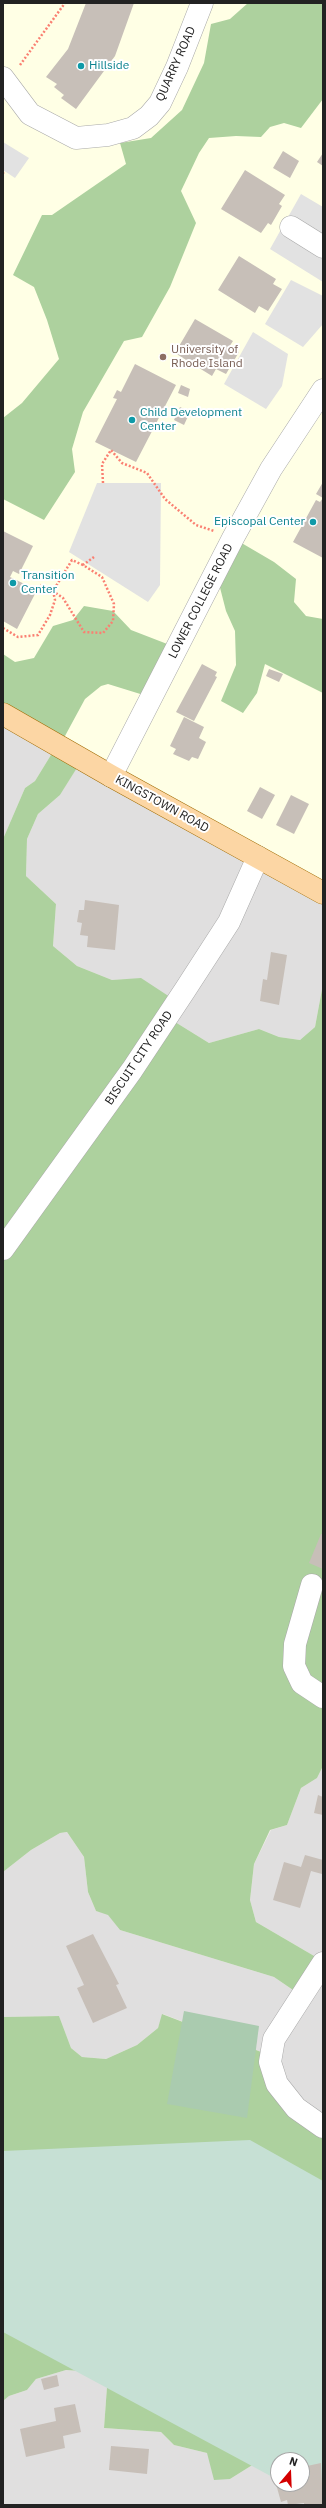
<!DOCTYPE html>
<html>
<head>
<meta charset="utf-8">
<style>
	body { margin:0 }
	#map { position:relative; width:326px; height:2508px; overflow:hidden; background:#f2efe9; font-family:"IBM Plex Sans",sans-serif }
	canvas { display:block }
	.frame { position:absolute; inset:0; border:4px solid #222; pointer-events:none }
	.north { position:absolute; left:270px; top:2452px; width:40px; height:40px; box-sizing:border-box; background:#fff; border:1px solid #a7a7a7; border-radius:50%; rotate:19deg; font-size:11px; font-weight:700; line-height:16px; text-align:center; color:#222 }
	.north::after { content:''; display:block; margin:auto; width:14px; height:18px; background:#d40000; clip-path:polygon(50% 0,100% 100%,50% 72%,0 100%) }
</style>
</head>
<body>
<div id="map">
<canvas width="326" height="2508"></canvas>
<div class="frame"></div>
<div class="north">N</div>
</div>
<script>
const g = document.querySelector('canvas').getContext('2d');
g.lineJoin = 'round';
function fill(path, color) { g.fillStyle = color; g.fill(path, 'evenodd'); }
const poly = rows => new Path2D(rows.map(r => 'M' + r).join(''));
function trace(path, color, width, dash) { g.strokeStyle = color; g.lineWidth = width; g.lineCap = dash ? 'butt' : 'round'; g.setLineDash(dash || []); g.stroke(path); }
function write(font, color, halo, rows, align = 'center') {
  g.font = font + ' "IBM Plex Sans",sans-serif'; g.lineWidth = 4; g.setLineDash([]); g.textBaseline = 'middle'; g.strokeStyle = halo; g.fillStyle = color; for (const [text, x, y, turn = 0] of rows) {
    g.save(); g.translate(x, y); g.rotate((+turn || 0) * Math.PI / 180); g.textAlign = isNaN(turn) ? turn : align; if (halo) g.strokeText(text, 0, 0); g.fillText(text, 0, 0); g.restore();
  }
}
const residential = poly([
	[3,718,54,750,35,781,25,788,3,839],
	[79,764,323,899,323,984,315,1027,300,1040,279,1037,259,1029,209,1043,167,1017,141,979,112,980,77,966,53,946,56,904,26,876,27,839,38,814,60,795],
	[323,1766,323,2126,295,2105,269,2055,163,2014,158,2028,137,2045,106,2059,82,2057,71,2048,59,2016,3,2017,3,1872,31,1850,60,1833,67,1832,84,1857,88,1892,96,1911,108,1914,120,1930,274,1977,293,1990,321,1960,256,1922,250,1900,254,1864,271,1830,287,1825,301,1788,317,1778],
	[66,2370,95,2372,107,2387,104,2428,161,2432,174,2445,207,2453,230,2479,286,2444,323,2448,323,2505,3,2505,3,2401,9,2396,27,2390,36,2379],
	[278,2460,302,2460,302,2484,278,2484]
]);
const education = poly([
	[3,3,323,3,323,894,3,712]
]);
const forest = poly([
	[248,3,323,3,323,99,301,128,284,123,270,127,261,137,236,136,209,138,199,153,181,191,196,223,170,287,142,337,124,341,83,412,72,449,75,472,44,520,3,499,3,418,22,403,59,359,47,320,34,287,13,275,42,215,52,215,126,164,120,143,151,138,182,110,204,63,211,24,230,19],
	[233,538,274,562,296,579,294,602,306,616,323,619,323,693,265,664,257,693,243,713,221,701,236,665,235,631,226,611,216,572],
	[84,606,113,611,131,630,175,647,150,697,108,684,101,686,85,699,59,747,80,763,60,795,38,814,27,839,26,876,56,904,53,946,77,966,112,980,141,978,173,999,167,1017,209,1043,259,1029,279,1037,300,1040,315,1027,323,984,323,1766,317,1778,301,1788,287,1825,270,1830,254,1864,250,1900,256,1922,321,1960,293,1990,274,1977,120,1930,108,1915,96,1911,88,1892,84,1857,67,1832,60,1833,31,1850,3,1872,3,839,25,788,35,781,54,750,3,718,3,654,15,662,34,658,53,626,73,620],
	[162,2014,269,2055,276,2077,323,2126,323,2448,286,2444,230,2479,214,2480,207,2453,174,2445,161,2432,104,2428,107,2387,95,2372,66,2370,36,2379,27,2390,9,2396,3,2401,3,2017,59,2016,71,2048,82,2057,106,2059,137,2045,158,2028]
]);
const wetland = poly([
	[250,2140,323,2181,323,2504,286,2484,302,2484,302,2460,278,2460,278,2480,3,2332,3,2151]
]);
const cemetery = poly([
	[184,2011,259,2026,247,2118,167,2104]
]);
const parking = poly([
	[3,142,29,158,15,178,3,170],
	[301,194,323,207,323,282,270,249],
	[291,280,323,296,323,324,303,347,265,324],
	[253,332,288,354,282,386,266,409,224,384],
	[97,483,161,483,160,585,148,602,69,552]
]);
const building = poly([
	[86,3,134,3,115,56,76,109,61,98,64,95,54,87,57,84,46,77,68,49],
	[283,151,299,161,290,178,273,168],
	[323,153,323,166,317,162],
	[245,170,285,195,279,204,282,206,271,225,268,223,261,233,221,209],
	[239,256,276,279,273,284,282,289,268,311,259,306,255,313,218,290],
	[195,319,233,341,229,347,239,352,226,374,216,369,212,376,175,353],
	[135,364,176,385,136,462,95,442,117,399,113,398,117,390,121,392],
	[181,385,190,389,188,397,178,393],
	[180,407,190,412,184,425,174,420],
	[323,482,323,558,293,542,316,500,320,502,323,498,316,494],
	[3,531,33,546,19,574,13,571,10,577,37,590,17,629,3,621],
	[202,664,217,672,215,676,217,677,194,721,176,712],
	[269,669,283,674,279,682,266,676],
	[184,717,204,727,199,738,206,742,198,759,192,757,189,761,173,754,176,749,170,746],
	[260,787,275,795,262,819,247,811],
	[291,795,309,804,294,834,276,825],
	[85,900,119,905,115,950,87,947,88,936,80,935,82,923,77,922,79,910,84,910],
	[271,952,287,955,279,1005,260,1001,263,979,267,980],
	[321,1534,323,1534,323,1569,309,1563],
	[318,1795,323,1797,323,1815,314,1813],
	[305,1855,323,1860,323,1872,322,1874,311,1871,300,1908,273,1900,284,1862,301,1867],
	[93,1934,119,1984,116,1985,127,2008,93,2023,77,1988,84,1985,66,1946],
	[57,2375,59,2386,44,2390,41,2379],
	[75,2404,81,2432,63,2436,65,2448,26,2457,20,2429,56,2421,54,2408],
	[111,2446,149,2449,147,2474,109,2470],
	[321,2463,323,2505,304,2505,304,2503,288,2505,287,2500,281,2502,276,2484,302,2484,302,2478,310,2476,307,2466]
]);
const path = poly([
	[20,65,65,3],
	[3,172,3,174],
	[103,483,102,464,111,450,122,463,147,473,165,499,196,525,214,531],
	[83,565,72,560,53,591,63,598,84,632,103,633,113,621,114,604,102,577,83,565,94,557],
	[3,628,18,637,38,635,50,615,55,600,53,591,40,585]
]);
const minor = poly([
	[3,78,30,114,76,138,108,135,133,128,149,116,160,103,177,67,202,3],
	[291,227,323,247],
	[111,776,233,538,271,469,323,390],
	[3,1249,132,1070,185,990,229,922,258,857],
	[312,1585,295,1644,294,1666,302,1683,323,1697],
	[323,1963,274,2039,270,2062,277,2084,296,2108,323,2127]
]);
const major = poly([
	[3,714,111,776,323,893]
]);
const markers = [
	[81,66,4,"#0f9aa8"],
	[163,357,4,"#8d6e63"],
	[132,420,4,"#0f9aa8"],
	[313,522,4,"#0f9aa8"],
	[13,583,4,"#0f9aa8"]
];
const streetNames = [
	["QUARRY ROAD",176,64,-66],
	["LOWER COLLEGE ROAD",201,601,-63],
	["KINGSTOWN ROAD",162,804,29],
	["BISCUIT CITY ROAD",139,1058,-56]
];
const cultureNames = [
	["Hillside",89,66],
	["Child Development",140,413],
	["Center",140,427],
	["Episcopal Center",305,522,"right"],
	["Transition",21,576],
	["Center",21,590]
];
const educationNames = [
	["University of",171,350],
	["Rhode Island",171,364]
];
fill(residential, '#e0dfdf');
fill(education, '#ffffe5');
fill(forest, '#add19e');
fill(wetland, '#c6e0d4');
fill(cemetery, '#aacbaf');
fill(parking, '#e2e2e2');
fill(building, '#c7bfb8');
trace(minor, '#a9a9a9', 23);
trace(major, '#a06b00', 23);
trace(path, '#fa8072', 2.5, [2, 2]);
trace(minor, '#fff', 22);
trace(major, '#fcd6a4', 22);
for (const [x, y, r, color] of markers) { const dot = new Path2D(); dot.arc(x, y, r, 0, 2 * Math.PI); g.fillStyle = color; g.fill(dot); trace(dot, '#fff', 1.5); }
write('12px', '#222', '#fff', streetNames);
write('12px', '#0d838f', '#fff', cultureNames, 'left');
write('12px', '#785e54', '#fff', educationNames, 'left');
</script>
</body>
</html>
